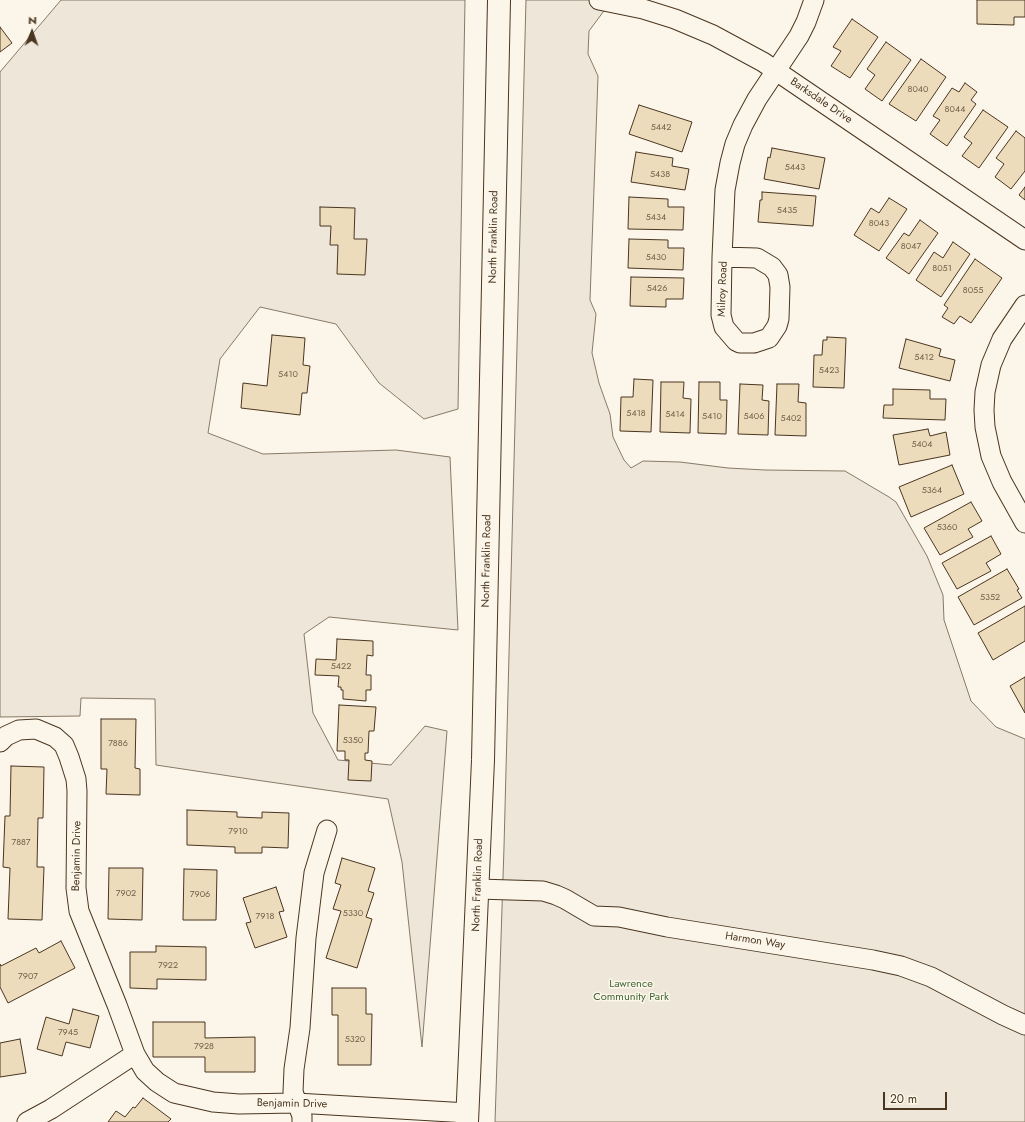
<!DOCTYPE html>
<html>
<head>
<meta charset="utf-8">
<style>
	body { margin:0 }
	#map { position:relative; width:1025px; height:1122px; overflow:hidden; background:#fbf6e9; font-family:Jost,sans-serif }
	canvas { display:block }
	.north { position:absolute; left:12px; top:12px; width:40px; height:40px; -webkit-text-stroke:3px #fbf6e9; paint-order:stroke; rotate:2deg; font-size:11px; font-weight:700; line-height:16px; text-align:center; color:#4a3520 }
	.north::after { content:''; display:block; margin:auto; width:14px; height:18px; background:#4a3520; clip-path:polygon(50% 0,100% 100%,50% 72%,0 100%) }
	.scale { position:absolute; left:883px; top:1092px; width:64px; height:18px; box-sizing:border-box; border:2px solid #4a3520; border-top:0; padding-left:5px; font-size:12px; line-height:14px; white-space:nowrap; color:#4a3520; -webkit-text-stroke:3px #fbf6e9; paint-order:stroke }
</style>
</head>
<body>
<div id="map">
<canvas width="1025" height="1122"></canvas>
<div class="north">N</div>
<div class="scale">20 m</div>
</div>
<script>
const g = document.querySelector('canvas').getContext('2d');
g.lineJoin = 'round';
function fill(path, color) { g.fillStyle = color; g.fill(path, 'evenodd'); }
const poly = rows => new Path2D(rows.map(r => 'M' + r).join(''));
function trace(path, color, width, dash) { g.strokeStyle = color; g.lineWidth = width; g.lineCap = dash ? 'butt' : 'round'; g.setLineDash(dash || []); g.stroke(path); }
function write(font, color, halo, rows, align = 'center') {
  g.font = font + ' Jost,sans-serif'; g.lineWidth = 3; g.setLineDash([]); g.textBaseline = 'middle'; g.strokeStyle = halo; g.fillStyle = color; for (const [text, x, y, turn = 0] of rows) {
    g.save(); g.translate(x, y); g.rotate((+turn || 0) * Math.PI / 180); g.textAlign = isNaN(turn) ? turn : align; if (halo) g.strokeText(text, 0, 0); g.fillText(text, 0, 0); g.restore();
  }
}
const green = poly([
	[61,0,465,0,458,409,424,419,379,383,336,324,260,307,220,359,208,433,263,454,396,450,450,457,458,630,329,617,304,634,313,713,338,760,391,765,425,726,447,731,422,1047,402,862,388,799,263,781,156,765,155,699,81,698,80,716,0,717,0,72,61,0],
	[526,0,612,0,589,31,588,54,598,76,590,300,596,314,592,353,599,383,610,414,613,437,624,460,631,468,643,461,680,462,728,468,765,470,845,471,889,497,896,502,927,556,943,595,944,620,971,701,996,727,1025,739,1025,1122,495,1122,504,847,526,0]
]);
const building = poly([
	[977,0,1025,0,1025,17,1014,17,1014,25,977,24,977,0],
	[852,19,878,37,850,78,831,66,841,51,833,47,852,19],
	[0,27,12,43,0,52,0,27],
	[886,42,911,60,882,101,865,89,875,75,867,69,886,42],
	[921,59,946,77,916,121,889,104,921,59],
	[965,83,977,92,971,100,976,104,947,146,930,134,940,120,933,116,952,88,959,92,965,83],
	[639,105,692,122,682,152,629,134,639,105],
	[983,110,1008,127,979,168,962,156,972,143,964,137,983,110],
	[1016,131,1025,138,1025,171,1011,189,995,177,1004,164,996,158,1016,131],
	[772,148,825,158,819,189,764,179,768,157,770,158,772,148],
	[636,152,673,158,672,166,689,169,685,190,631,182,636,152],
	[1025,187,1025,200,1019,195,1025,187],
	[762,192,816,196,813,226,758,222,760,200,762,200,762,192],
	[629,197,668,199,668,207,684,207,683,230,628,229,629,197],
	[889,198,907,209,879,251,854,235,871,208,879,213,889,198],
	[320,207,355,208,354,239,367,239,365,275,337,274,338,245,330,245,331,226,320,226,320,207],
	[920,220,938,233,909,274,886,258,904,233,909,236,920,220],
	[629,239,668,240,668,248,684,248,683,270,628,268,629,239],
	[953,242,970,254,941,297,916,280,934,252,943,258,953,242],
	[975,259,1002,278,971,323,960,316,954,324,942,317,948,308,944,305,975,259],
	[631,277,684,278,683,299,666,299,666,307,630,306,631,277],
	[272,335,305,338,303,365,310,366,307,393,302,393,300,415,241,408,243,383,267,386,272,335],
	[827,337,846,338,844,388,813,387,814,355,822,355,823,340,827,340,827,337],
	[906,339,941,349,939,356,955,360,950,381,899,368,906,339],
	[634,379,653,380,651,432,620,431,621,397,633,397,634,379],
	[661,382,684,382,683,398,691,399,690,433,660,432,661,382],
	[699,382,720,382,720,400,727,400,726,434,698,433,699,382],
	[740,384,763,385,762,400,769,401,768,435,738,434,740,384],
	[777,384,799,384,798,402,806,403,806,436,775,435,777,384],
	[893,389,930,390,930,399,946,399,945,420,883,418,884,405,893,405,893,389],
	[928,429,930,436,946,432,950,455,899,465,893,435,928,429],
	[952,465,964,494,911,517,899,487,952,465],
	[971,502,982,521,968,529,973,537,940,555,924,528,971,502],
	[991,536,1001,554,986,563,991,571,957,589,942,563,991,536],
	[1007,569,1019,589,1017,590,1022,598,974,625,958,597,1007,569],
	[1025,606,1025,641,993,660,978,633,1025,606],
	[337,639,373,641,373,656,367,655,366,675,371,675,371,690,366,690,366,701,343,699,343,690,341,690,341,687,338,687,339,676,315,675,316,659,336,660,337,639],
	[1025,677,1025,713,1010,686,1025,677],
	[339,705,376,707,374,731,369,731,368,753,365,753,365,760,372,761,371,781,348,780,349,760,345,760,345,751,337,751,339,705],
	[101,719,136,719,135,768,140,769,140,795,106,794,107,769,101,769,101,719],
	[11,766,44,767,43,818,38,818,37,867,44,867,42,920,8,919,10,868,3,867,5,816,10,816,11,766],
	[187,810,237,812,237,817,262,818,262,812,289,813,288,848,262,847,262,853,235,853,235,847,187,845,187,810],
	[342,858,375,868,368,891,374,893,366,917,372,919,357,968,326,958,341,911,333,909,341,885,335,883,342,858],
	[109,868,143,868,142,920,108,919,109,868],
	[184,869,217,870,216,920,183,920,184,869],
	[276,887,284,911,279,912,287,937,255,948,246,923,251,922,243,898,276,887],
	[61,941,75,968,8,1003,0,987,0,964,1,966,36,948,39,953,61,941],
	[156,946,206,947,206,980,157,979,157,989,130,988,130,952,156,952,156,946],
	[332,988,366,988,366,1014,372,1014,371,1065,338,1065,338,1015,332,1015,332,988],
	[73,1009,99,1016,90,1048,66,1042,62,1056,37,1049,46,1017,69,1024,73,1009],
	[153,1022,205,1022,205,1038,255,1037,255,1072,205,1072,205,1057,153,1057,153,1022],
	[20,1039,26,1073,0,1077,0,1043,20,1039],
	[143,1098,171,1119,168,1122,108,1122,116,1111,125,1117,133,1107,135,1108,143,1098]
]);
const minor = poly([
	[599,0,643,9,675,19,713,35,763,62,1025,240],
	[722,257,725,190,730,163,735,144,743,125,757,99,799,36,806,22,814,0],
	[722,257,757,258,772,267,778,275,780,287,779,319,777,326,769,338,754,343,740,343,736,341,724,327,721,315,722,257],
	[1025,305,1002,339,991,365,985,392,984,410,985,427,991,456,1002,482,1025,523],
	[0,742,6,736,19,730,36,729,55,737,64,745,69,757,76,779,77,791,76,888,79,911,117,1005,135,1054,145,1071,157,1082,174,1093,213,1102,239,1104,296,1103,468,1113],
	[478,889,543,891,556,895,565,899,594,916,619,917,667,927,873,960,901,966,931,977,1003,1015,1025,1025],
	[27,1122,51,1109,135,1054],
	[302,1122,302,1116,293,1092,294,1069,300,1028,306,938,314,873,327,830]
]);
const secondary = poly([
	[467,1122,483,760,499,0]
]);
const numberNames = [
	["8040",918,90],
	["8044",955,110],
	["5442",661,128],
	["5443",795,168],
	["5438",660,175],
	["5435",787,211],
	["5434",656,218],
	["8043",879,224],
	["8047",911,247],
	["5430",656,258],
	["8051",942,269],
	["5426",657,289],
	["8055",973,291],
	["5412",924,358],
	["5423",829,371],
	["5410",288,375],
	["5418",636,414],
	["5414",675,415],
	["5410",712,417],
	["5406",754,417],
	["5402",791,419],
	["5404",922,445],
	["5364",932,491],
	["5360",947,528],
	["5352",990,598],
	["5422",341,667],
	["5350",353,741],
	["7886",118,744],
	["7910",238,832],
	["7887",21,843],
	["7902",126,894],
	["7906",200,895],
	["5330",353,914],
	["7918",265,917],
	["7922",168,966],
	["7907",28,977],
	["7945",68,1033],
	["5320",355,1040],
	["7928",204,1047]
];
const streetNames = [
	["Barksdale Drive",821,101,34],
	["North Franklin Road",494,237,-89],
	["Milroy Road",723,289,-88],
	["North Franklin Road",487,561,-89],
	["Benjamin Drive",77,856,-89],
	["North Franklin Road",478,885,-88],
	["Harmon Way",755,941,9],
	["Benjamin Drive",292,1104,1]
];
const parkNames = [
	["Lawrence",631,984],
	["Community Park",631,997]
];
fill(green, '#ede6d9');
trace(green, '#887966', 1);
fill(building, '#ecdcbc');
trace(building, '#4a3520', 1);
trace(minor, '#4a3520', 21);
trace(secondary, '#4a3520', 24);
trace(minor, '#fbf6e9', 19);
trace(secondary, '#fbf6e9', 22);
write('9px', '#725f47', null, numberNames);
write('11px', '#4a3520', '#fbf6e9', streetNames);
write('11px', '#436837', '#fbf6e9', parkNames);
</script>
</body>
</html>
